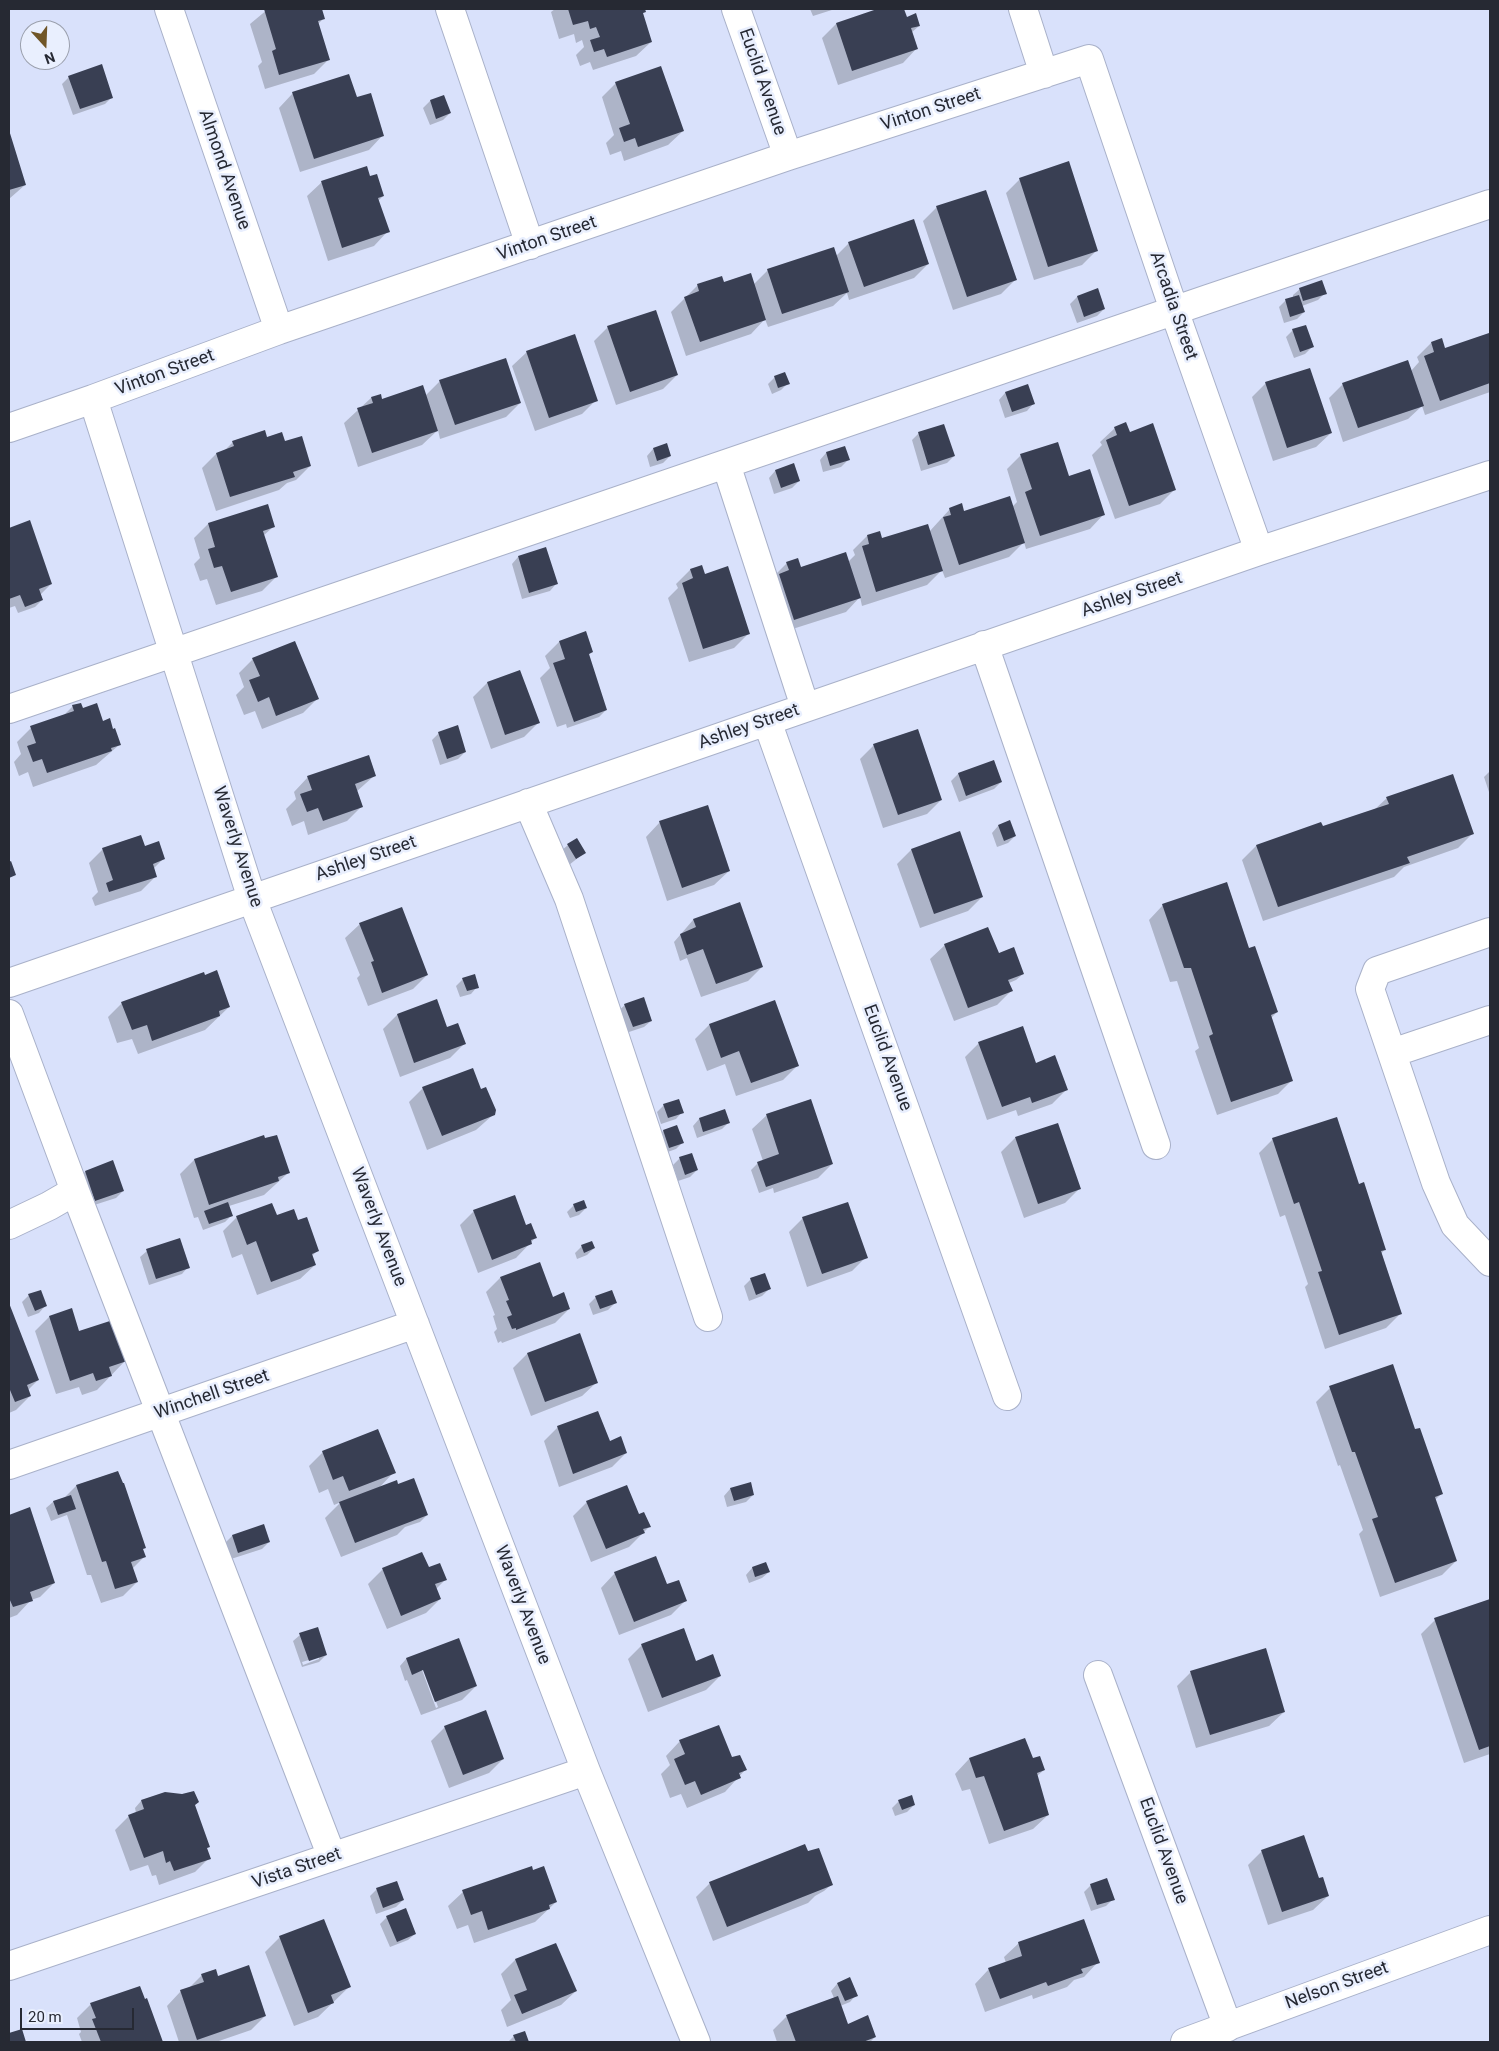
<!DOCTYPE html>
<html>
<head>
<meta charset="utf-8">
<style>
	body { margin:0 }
	#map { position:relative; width:1499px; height:2051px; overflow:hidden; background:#d9e1fb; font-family:Roboto,sans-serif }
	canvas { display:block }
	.frame { position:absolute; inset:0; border:10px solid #262933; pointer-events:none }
	.north { position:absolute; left:20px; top:20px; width:50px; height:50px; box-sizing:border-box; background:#e9effe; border:1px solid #9ba0ad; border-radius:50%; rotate:160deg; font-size:14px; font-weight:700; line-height:20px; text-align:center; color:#262933 }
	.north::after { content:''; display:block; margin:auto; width:18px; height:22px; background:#705628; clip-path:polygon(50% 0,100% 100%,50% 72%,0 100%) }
	.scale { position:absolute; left:20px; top:2008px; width:114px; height:22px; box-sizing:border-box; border:2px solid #262933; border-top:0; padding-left:6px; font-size:15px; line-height:18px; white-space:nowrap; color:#262933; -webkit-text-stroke:4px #e9effe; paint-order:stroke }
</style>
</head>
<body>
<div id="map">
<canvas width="1499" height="2051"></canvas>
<div class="frame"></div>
<div class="north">N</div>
<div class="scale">20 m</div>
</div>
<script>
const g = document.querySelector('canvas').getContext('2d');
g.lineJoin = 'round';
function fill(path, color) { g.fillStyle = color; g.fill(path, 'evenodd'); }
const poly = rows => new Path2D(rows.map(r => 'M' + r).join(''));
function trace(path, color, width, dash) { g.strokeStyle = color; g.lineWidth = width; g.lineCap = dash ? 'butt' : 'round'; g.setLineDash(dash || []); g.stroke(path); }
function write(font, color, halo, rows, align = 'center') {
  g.font = font + ' Roboto,sans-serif'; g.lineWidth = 5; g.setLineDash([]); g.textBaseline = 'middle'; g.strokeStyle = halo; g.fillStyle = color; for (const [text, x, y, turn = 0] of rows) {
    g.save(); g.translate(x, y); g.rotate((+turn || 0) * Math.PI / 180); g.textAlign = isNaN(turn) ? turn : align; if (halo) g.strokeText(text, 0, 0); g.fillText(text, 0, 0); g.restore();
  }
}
const shadow = poly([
	[268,9,321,9,324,18,318,24,328,60,314,74,265,89,258,66,262,62,250,24],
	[555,9,644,9,645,11,642,14,651,42,636,56,593,70,590,62,580,66,576,55,584,47,582,40,576,43,574,34,559,39,551,12],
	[810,9,835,9,813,16],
	[881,9,903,9,906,18,919,26,911,33,917,48,903,63,838,85,822,38,836,24],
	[69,77,112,97,105,104,73,115,62,84],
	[616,83,683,131,668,145,624,161,621,151,610,155,606,143,614,135,602,97],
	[293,93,356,99,383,135,369,150,300,172,279,108],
	[443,96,450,113,443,120,430,125,423,108,430,101],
	[9,133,25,185,9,199],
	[370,178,383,196,378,201,388,231,374,246,328,261,307,196,322,182],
	[1020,179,1097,250,1082,265,1034,280,1006,193],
	[937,207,1015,280,1001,294,953,310,923,221],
	[849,243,928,264,914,278,849,300,847,293,833,306,768,327,765,319,751,334,686,356,671,312,698,285,753,285,768,270,836,256],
	[1300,289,1325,293,1318,300,1302,306,1304,312,1297,319,1284,323,1279,307,1286,300,1293,298,1293,295],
	[1097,290,1104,309,1097,316,1077,323,1070,304,1077,297],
	[608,327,677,375,663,389,616,405,594,341],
	[1293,330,1312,347,1305,354,1294,358,1286,337],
	[1489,334,1490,339,1490,392,1425,415,1422,406,1408,419,1343,442,1329,398,1343,384,1411,371,1419,362,1417,357,1431,343,1445,350],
	[527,352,596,400,582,414,535,431,512,366],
	[775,377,788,383,781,390,772,394,768,384],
	[440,381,520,403,506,417,440,439,438,430,422,445,358,467,344,423,371,398,380,395,382,400,425,396],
	[1266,383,1331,433,1316,447,1273,461,1252,397],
	[1005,393,1033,404,1027,411,1005,418,999,400],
	[1115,428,1175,489,1160,504,1115,519,1092,455,1102,445,1100,442],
	[919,433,954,456,947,463,921,471,912,440],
	[266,438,284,443,310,466,296,480,287,483,279,490,216,511,202,468,216,454,224,451,233,442],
	[653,449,670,456,663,463,650,467,647,456],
	[826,453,848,460,841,467,823,472,820,460],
	[1021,455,1068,477,1104,514,1090,529,1026,549,1024,542,1009,557,945,578,942,570,927,585,862,606,860,597,846,612,780,633,773,577,787,563,800,569,848,562,855,555,853,550,867,536,882,540,929,532,950,509,963,513,1012,507,1017,502,1007,469],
	[775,471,799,481,792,488,774,494,769,478],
	[30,522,51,584,40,595,42,600,35,607,18,613,15,606,9,608,9,529],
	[208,524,273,527,263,536,277,576,262,591,216,605,207,579,200,581,194,564,200,558,194,538],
	[518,557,556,584,550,591,522,599,512,564],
	[701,567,704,575,748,634,734,648,689,662,668,598,678,588,676,584,690,570],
	[559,642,591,652,588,656,606,710,599,717,567,728,566,724,557,727,540,678,550,668,545,656],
	[253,659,317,699,303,713,262,729,255,711,244,715,236,695,244,687,239,673],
	[519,672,538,723,524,737,491,749,473,697,487,683],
	[73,706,83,709,103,722,119,745,96,765,33,787,28,772,19,776,14,762,21,754,17,742,31,728,63,716],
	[439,733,465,752,458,759,440,765,432,740],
	[874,745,941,800,927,814,883,828,860,759],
	[993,762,1001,782,994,789,959,802,951,781,958,774],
	[1490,771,1490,795,1484,777],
	[374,776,356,792,361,807,347,821,308,835,304,821,292,826,286,809,296,799,294,792,308,777],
	[1387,798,1473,833,1458,848,1404,867,1394,877,1263,921,1242,860,1256,846,1321,823,1322,828,1374,810],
	[660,822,729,871,714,885,667,901,646,837],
	[998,826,1015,836,1008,843,997,847,992,833],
	[959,833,982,897,968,911,920,928,897,864,911,850],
	[568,845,584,853,569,865,561,851],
	[103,849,163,859,153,869,156,876,141,891,95,906,92,898,98,892,89,863],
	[739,903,762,967,748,981,701,997,687,958,680,961,674,942,693,920],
	[1163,905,1248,949,1277,1012,1271,1018,1292,1080,1278,1094,1217,1115,1195,1051,1199,1048,1177,981,1170,982,1149,920],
	[360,924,427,975,413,989,368,1006,357,978,360,975,345,938],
	[945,945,998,955,1023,974,1016,980,1009,983,1011,991,997,1005,954,1021,930,959],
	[204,976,229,1007,205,1030,138,1054,132,1039,117,1043,108,1017,122,1003],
	[463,979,477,987,471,994,460,997,456,986],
	[436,1001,446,1028,464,1044,450,1058,400,1077,383,1029,397,1015],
	[625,1005,651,1021,644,1027,626,1033,618,1011],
	[709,1025,797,1066,783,1080,736,1096,725,1064,707,1071,695,1039],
	[979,1043,1036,1064,1066,1090,1052,1104,1018,1116,1016,1110,987,1120,965,1057],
	[423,1088,480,1090,494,1114,476,1130,427,1150,409,1102],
	[664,1105,682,1112,676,1119,661,1124,657,1112],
	[767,1115,832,1164,818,1178,774,1193,773,1188,759,1193,751,1170,758,1163,763,1161,752,1129],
	[699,1119,729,1122,722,1129,697,1138,693,1126],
	[677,1127,683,1142,676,1149,662,1154,657,1138,663,1131],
	[263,1137,288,1173,264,1195,229,1206,232,1215,225,1222,203,1230,198,1217,194,1218,180,1174,194,1160],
	[1015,1138,1079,1189,1065,1203,1024,1218,1001,1152],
	[1273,1139,1358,1185,1385,1249,1381,1254,1400,1314,1386,1328,1325,1349,1305,1287,1308,1284,1285,1215,1280,1217,1259,1153],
	[680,1158,697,1170,690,1177,678,1181,673,1165],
	[85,1172,123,1191,116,1198,88,1207,78,1178],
	[574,1205,586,1208,579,1215,570,1218,567,1212],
	[474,1211,525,1227,536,1237,516,1258,478,1273,460,1225],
	[237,1217,276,1217,297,1222,317,1251,311,1257,315,1265,300,1279,257,1295,242,1254,232,1258,223,1231],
	[803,1218,866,1257,852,1271,807,1287,789,1232],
	[582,1246,594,1248,587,1255,577,1259,575,1253],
	[147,1251,188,1267,182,1274,149,1285,140,1257],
	[500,1278,552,1299,569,1309,555,1323,502,1343,501,1341,498,1343,494,1332,497,1329,493,1316,495,1315,486,1292],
	[751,1279,769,1289,762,1296,749,1301,744,1286],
	[29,1295,45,1306,39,1313,28,1317,22,1302],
	[596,1297,615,1303,608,1310,593,1315,589,1304],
	[9,1306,38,1380,28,1390,30,1396,16,1410,9,1413],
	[49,1317,78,1333,125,1361,97,1390,82,1395,79,1387,56,1394,35,1331],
	[527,1354,597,1382,582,1396,531,1416,513,1368],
	[1330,1388,1415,1431,1441,1494,1435,1500,1456,1561,1442,1575,1380,1597,1359,1534,1363,1530,1340,1465,1338,1466,1316,1402],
	[558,1427,609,1442,626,1453,612,1467,559,1487,544,1441],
	[323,1452,394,1472,378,1489,398,1486,427,1515,420,1522,405,1527,397,1535,341,1557,325,1518,341,1502,334,1505,328,1489,319,1493,309,1466],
	[117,1472,144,1557,132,1569,137,1582,123,1596,101,1603,91,1575,87,1575,67,1515,51,1521,46,1508,53,1502,64,1498,76,1486],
	[730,1489,753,1495,746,1502,727,1507,724,1496],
	[587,1502,638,1515,649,1527,629,1547,591,1562,573,1516],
	[30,1509,54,1583,40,1597,31,1600,17,1615,9,1618,9,1516],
	[263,1525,269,1542,262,1549,231,1559,225,1543,232,1536],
	[422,1553,428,1569,445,1580,436,1589,440,1599,426,1613,387,1629,368,1584,382,1570],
	[766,1563,769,1572,762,1578,749,1583,746,1575,752,1568],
	[615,1573,666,1586,686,1600,671,1615,619,1635,601,1588],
	[1490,1600,1490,1754,1464,1763,1421,1634,1435,1620],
	[300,1635,326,1655,319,1662,302,1667,293,1641],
	[319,1657,319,1659,303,1665,302,1662],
	[642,1645,695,1662,720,1676,706,1690,648,1712,628,1659],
	[417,1655,476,1686,462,1700,421,1715,407,1680,405,1681,400,1666,406,1659],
	[424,1668,438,1707,436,1708,422,1670],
	[1191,1672,1284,1712,1269,1726,1196,1748,1177,1686],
	[445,1727,503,1759,489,1773,449,1788,431,1741],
	[1025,1740,1032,1760,1044,1770,1037,1776,1048,1815,1033,1829,989,1844,970,1789,962,1791,955,1774,969,1759],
	[680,1741,732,1759,745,1770,725,1792,687,1808,681,1794,670,1798,661,1774,670,1765,666,1756],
	[141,1801,194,1806,209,1846,206,1849,209,1858,195,1872,159,1885,156,1875,152,1876,148,1865,130,1871,115,1830,129,1816,136,1813,135,1808],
	[899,1801,914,1805,907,1812,895,1816,892,1808],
	[1262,1851,1318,1880,1328,1896,1313,1910,1268,1925,1248,1865],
	[808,1853,831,1885,824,1891,815,1896,808,1903,713,1941,696,1897,710,1883],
	[533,1871,556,1902,535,1922,474,1943,468,1925,457,1929,448,1906,463,1892],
	[1091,1885,1113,1899,1106,1906,1091,1911,1084,1892],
	[377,1889,403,1900,396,1907,376,1914,370,1896],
	[387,1917,415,1934,408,1940,390,1947,380,1924],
	[280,1937,349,1987,318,2017,294,2026,265,1952],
	[1019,1943,1098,1962,1084,1977,1074,1980,1067,1987,1033,1999,1032,1995,985,2012,975,1984,989,1969,1006,1963,1004,1957],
	[556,1944,576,1991,561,2005,507,2027,501,2010,511,2000,501,1974,515,1960],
	[202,1975,217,1978,265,2016,251,2030,216,2042,179,2042,167,2006,181,1991,188,1989],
	[837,1984,856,1995,850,2002,840,2006,847,2025,875,2037,870,2042,777,2042,773,2030,787,2016,834,1998,831,1991],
	[146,1999,162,2042,82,2042,79,2034,81,2032,77,2018,91,2004],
	[524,2033,528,2042,508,2042,514,2036]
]);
const building = poly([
	[264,9,322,9,325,19,318,21,330,60,279,75,272,51,276,49],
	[568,9,645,9,646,12,643,13,652,42,607,57,604,49,594,52,590,40,600,37,596,27,590,29,588,21,573,25],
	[877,9,904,9,907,17,916,13,920,26,911,28,918,49,852,71,836,23],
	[102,64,113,98,80,109,68,76],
	[661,66,684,131,638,147,635,138,624,142,619,128,630,124,615,82],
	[349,74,357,97,371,93,384,136,314,159,292,92],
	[444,95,451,113,436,119,430,100],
	[9,130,26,185,9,190],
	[1069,161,1098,251,1048,267,1019,178],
	[367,166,370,176,377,174,384,196,378,198,390,232,342,248,321,181],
	[986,190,1017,280,967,297,936,206],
	[914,219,929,264,864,287,848,242],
	[834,247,849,292,782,314,767,269],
	[751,273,766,320,700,342,684,297,699,291,697,284,722,276,724,282],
	[1322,280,1327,294,1303,301,1299,288],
	[1098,288,1105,309,1084,317,1077,296],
	[1299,295,1305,312,1290,317,1285,299],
	[656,310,678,375,630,392,607,326],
	[1306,325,1314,347,1300,352,1292,329],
	[1489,333,1490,383,1440,401,1424,356,1434,352,1431,342,1442,338,1445,348],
	[575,334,598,401,549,418,526,351],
	[506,358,521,403,455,425,439,380],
	[1408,360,1424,406,1358,428,1342,383],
	[1310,368,1332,433,1287,448,1265,382],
	[785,372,790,384,778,388,774,376],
	[1028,384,1035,404,1012,412,1005,392],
	[423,385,438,431,372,453,357,408,373,403,371,397,381,394,382,399],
	[1126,422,1130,432,1153,423,1176,490,1129,506,1106,440,1117,435,1114,427],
	[944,424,955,456,928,465,918,432],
	[265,430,267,437,282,432,285,441,302,436,311,466,293,472,295,477,230,497,216,453,234,446,232,441],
	[1058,442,1069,476,1090,469,1105,515,1040,536,1025,492,1032,489,1020,454],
	[667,443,671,456,657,461,653,448],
	[845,446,850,460,830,466,826,452],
	[794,463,800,481,781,488,775,470],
	[1010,496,1025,543,959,565,943,517,951,515,949,508,962,503,964,511],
	[268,504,275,527,263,531,278,577,231,592,222,566,214,568,208,549,215,547,208,523],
	[30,520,52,584,39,589,43,600,25,607,20,595,9,599,9,528],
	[928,524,943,571,876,592,862,546,869,544,867,535,880,531,882,538],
	[546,547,558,584,529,593,518,556],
	[846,552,861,598,794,620,779,574,789,570,786,562,798,558,801,567],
	[702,565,705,574,728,566,750,634,703,649,682,583,693,578,690,569],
	[586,631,593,652,589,654,607,710,574,722,553,663,565,659,559,641],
	[295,641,319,699,276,716,269,697,258,702,249,680,260,676,252,658],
	[520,670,540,723,505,735,487,682],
	[81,703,83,708,97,703,103,721,110,718,113,729,115,728,121,745,111,748,112,751,47,773,42,759,33,762,27,746,36,743,30,726,74,711,72,705],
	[458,725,466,752,447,759,438,732],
	[918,729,942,800,898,815,873,744],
	[369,755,376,776,355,784,363,807,323,821,318,808,307,812,300,794,312,790,307,776],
	[994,760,1002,782,966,796,958,773],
	[1453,774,1474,834,1407,857,1410,863,1278,907,1256,845,1321,822,1323,826,1389,804,1386,797],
	[708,805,730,871,682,888,659,821],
	[1010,820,1016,836,1004,841,998,825],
	[960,831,983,897,934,914,911,849],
	[141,835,145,846,159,841,165,859,153,864,157,877,109,892,106,883,113,880,102,848],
	[577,838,586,853,576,859,567,844],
	[11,861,16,875,9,878,9,862],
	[1227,882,1249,948,1255,946,1278,1012,1271,1015,1293,1081,1231,1102,1209,1036,1213,1034,1191,968,1184,968,1162,904],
	[740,902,763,967,716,984,703,949,687,955,680,934,696,927,693,919],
	[402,907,428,975,382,993,371,962,374,961,359,923],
	[988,927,999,953,1014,947,1024,974,1008,980,1013,991,968,1008,944,944],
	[217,970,230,1007,219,1011,220,1016,152,1041,147,1025,132,1030,121,1002,204,972,205,975],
	[475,974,479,988,467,991,462,978],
	[644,997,652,1021,633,1027,624,1004],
	[437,999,447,1027,458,1023,466,1044,414,1063,397,1014],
	[775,1000,799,1066,751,1083,739,1051,721,1058,709,1024],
	[1023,1026,1036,1063,1055,1055,1068,1090,1032,1103,1030,1097,1002,1107,978,1042],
	[473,1068,481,1089,486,1087,496,1110,495,1115,442,1136,422,1087],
	[679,1099,684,1113,668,1118,663,1104],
	[811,1099,833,1164,766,1187,757,1162,779,1154,766,1114],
	[725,1109,730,1123,703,1132,699,1118],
	[1337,1117,1359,1184,1364,1182,1386,1250,1381,1251,1402,1314,1339,1335,1318,1272,1322,1271,1299,1202,1294,1204,1272,1138],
	[1058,1123,1081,1189,1038,1204,1015,1137],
	[677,1125,684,1143,669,1148,663,1130],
	[264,1135,265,1138,277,1135,290,1173,278,1177,279,1181,209,1205,194,1159],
	[692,1153,698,1170,685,1175,679,1157],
	[113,1160,124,1191,95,1201,85,1171],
	[515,1195,526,1225,531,1223,537,1238,531,1240,532,1244,492,1260,473,1210],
	[584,1200,587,1208,576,1212,573,1204],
	[228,1202,233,1216,209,1224,204,1211],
	[848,1202,868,1258,822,1274,802,1217],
	[272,1203,277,1215,294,1209,298,1220,307,1217,319,1251,312,1254,316,1265,271,1282,256,1241,247,1245,236,1216],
	[180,1238,190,1268,156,1279,146,1249],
	[592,1241,595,1248,584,1253,581,1245],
	[540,1262,553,1297,564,1292,570,1309,516,1330,516,1328,512,1329,507,1317,512,1315,506,1301,509,1300,500,1277],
	[765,1273,771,1289,756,1295,750,1278],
	[41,1290,47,1306,35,1311,28,1294],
	[612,1290,617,1303,600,1309,595,1296],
	[9,1303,39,1380,27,1385,31,1396,15,1402,10,1390,9,1391],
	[72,1308,79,1331,113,1320,127,1361,109,1367,112,1376,96,1381,93,1373,70,1381,49,1316],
	[580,1333,598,1383,545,1402,527,1353],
	[1393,1364,1415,1429,1420,1428,1443,1494,1435,1497,1457,1561,1395,1583,1372,1519,1378,1517,1355,1452,1352,1452,1329,1386],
	[598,1411,610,1441,621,1436,627,1453,573,1474,557,1426],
	[378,1429,396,1473,349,1491,343,1476,333,1480,322,1451],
	[118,1471,123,1483,124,1483,146,1548,143,1549,146,1557,131,1562,138,1582,115,1589,106,1561,102,1562,76,1485],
	[414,1478,428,1515,355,1543,339,1502,397,1480,398,1484],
	[751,1482,754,1495,734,1501,730,1488],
	[627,1485,639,1514,644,1512,651,1527,643,1529,645,1533,606,1549,586,1501],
	[71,1495,76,1509,58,1515,53,1501],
	[30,1507,55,1583,30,1592,33,1601,13,1607,9,1598,9,1515],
	[264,1524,270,1542,238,1553,232,1535],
	[422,1552,429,1567,440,1563,447,1580,435,1584,441,1599,401,1616,382,1568],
	[656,1556,667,1584,679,1580,687,1601,634,1622,614,1572],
	[766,1562,770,1572,755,1577,752,1567],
	[1490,1599,1490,1746,1479,1750,1434,1618],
	[318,1627,327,1655,309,1661,299,1633],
	[684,1628,696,1661,713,1654,721,1676,662,1698,641,1644],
	[459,1638,477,1686,435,1702,423,1670,412,1675,406,1658],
	[1266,1648,1285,1712,1210,1735,1190,1671],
	[486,1710,504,1759,463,1775,444,1726],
	[719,1725,732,1757,740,1755,747,1770,739,1773,741,1778,701,1795,695,1781,685,1785,674,1759,685,1754,679,1740],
	[1025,1738,1033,1758,1040,1756,1045,1770,1037,1773,1049,1815,1004,1831,984,1776,976,1778,969,1758],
	[194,1791,199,1802,195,1805,210,1847,207,1848,211,1859,174,1871,170,1861,166,1863,163,1851,144,1858,128,1815,144,1809,141,1800,165,1792,182,1794],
	[912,1795,915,1805,902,1810,898,1800],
	[1304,1835,1319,1878,1323,1877,1329,1896,1282,1912,1261,1850],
	[805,1844,808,1851,819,1848,833,1885,727,1927,709,1882],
	[532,1866,533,1870,544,1866,557,1902,549,1905,550,1909,488,1930,482,1911,471,1915,462,1890],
	[1107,1878,1115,1900,1097,1905,1090,1884],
	[397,1881,404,1900,383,1908,376,1888],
	[406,1908,416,1934,397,1942,386,1916],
	[324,1919,351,1987,331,1995,334,2003,308,2013,279,1936],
	[1084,1919,1100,1963,1081,1969,1083,1973,1048,1986,1046,1982,1000,1999,988,1968,1022,1956,1018,1942],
	[556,1943,577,1991,522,2014,514,1995,527,1990,515,1959],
	[249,1965,266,2016,197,2040,180,1990,204,1982,201,1974,216,1969,218,1976],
	[850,1977,858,1996,845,2001,837,1983],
	[140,1986,145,1999,147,1998,163,2042,101,2042,92,2019,96,2018,90,2003],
	[838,1996,848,2024,868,2015,876,2037,863,2042,796,2042,786,2015],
	[22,2029,26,2042,9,2042,9,2033],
	[525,2031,529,2042,516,2042,513,2035]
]);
const minor = poly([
	[169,9,279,330],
	[450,9,530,245],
	[736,9,788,156],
	[1023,9,1044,74],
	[93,399,252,899,586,1771,696,2042],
	[9,428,93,399,279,330,788,156,1089,59,1174,310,1259,551],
	[726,464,805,707],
	[984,645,1156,1145],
	[9,709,1208,299,1490,204],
	[767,721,1007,1396],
	[528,803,569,899,708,1317],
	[1490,932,1377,971,1370,989,1436,1183,1455,1225,1490,1262],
	[9,983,1259,551,1490,475],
	[9,1014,75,1191,49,1206,9,1225],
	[1392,1053,1490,1020],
	[75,1191,332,1857],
	[9,1465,415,1324],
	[1098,1675,1228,2027],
	[9,1966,586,1771],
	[1185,2042,1490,1930]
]);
const streetNames = [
	["Euclid Avenue",762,82,71],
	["Vinton Street",931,110,-18],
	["Almond Avenue",224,170,71],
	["Vinton Street",547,239,-19],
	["Arcadia Street",1173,306,71],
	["Vinton Street",165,373,-20],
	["Ashley Street",1132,595,-19],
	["Ashley Street",749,727,-19],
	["Waverly Avenue",237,847,72],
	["Ashley Street",366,859,-19],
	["Euclid Avenue",887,1058,70],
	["Waverly Avenue",378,1227,69],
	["Winchell Street",212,1395,-19],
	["Waverly Avenue",522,1605,69],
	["Euclid Avenue",1163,1851,70],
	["Vista Street",297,1869,-19],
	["Nelson Street",1337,1986,-20]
];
fill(shadow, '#0003');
fill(building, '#393f53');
trace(minor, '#a9b1c9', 30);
trace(minor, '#fff', 28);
write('18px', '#262933', '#e9effe', streetNames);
</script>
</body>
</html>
